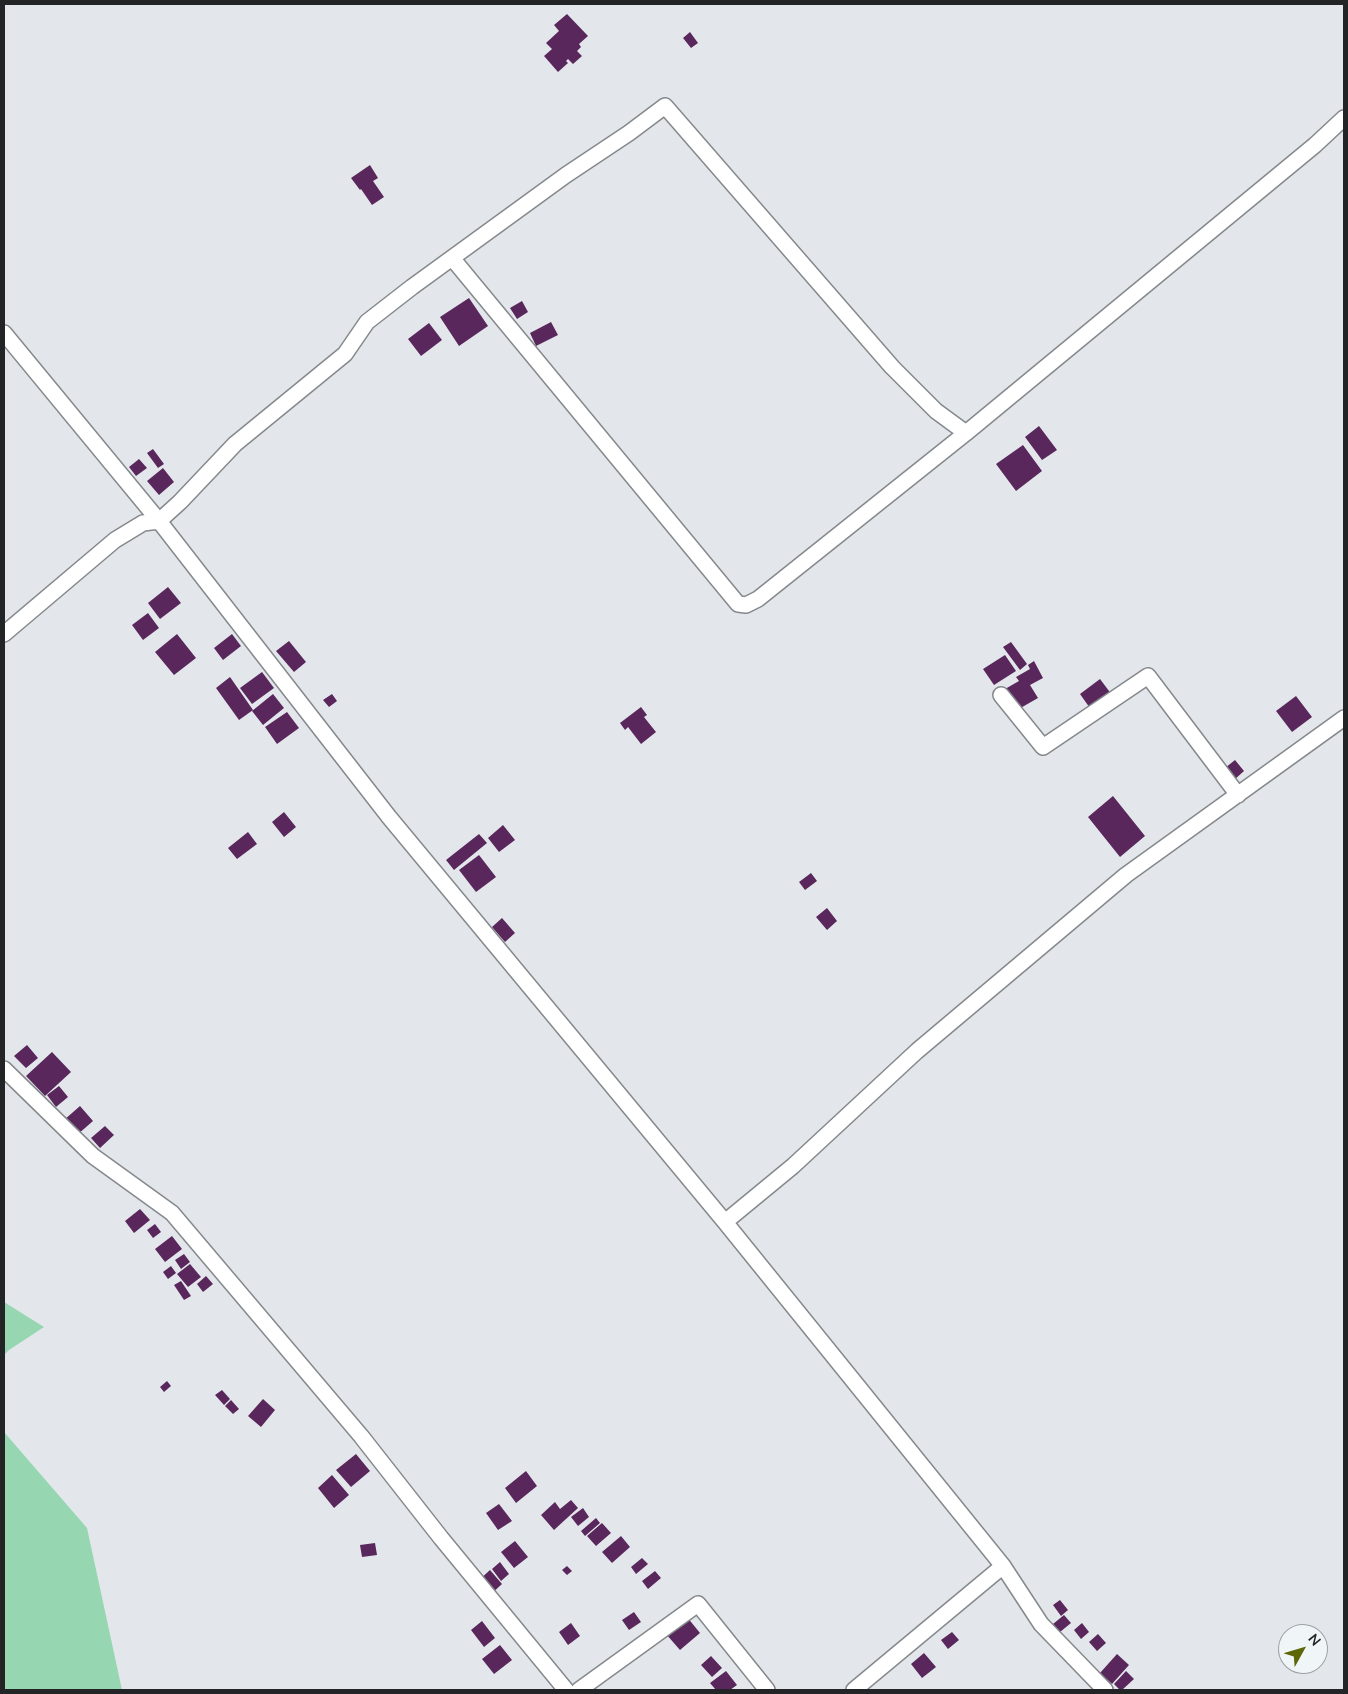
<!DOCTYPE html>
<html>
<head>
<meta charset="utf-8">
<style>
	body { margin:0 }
	#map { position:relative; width:1348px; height:1694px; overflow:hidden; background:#e3e7eb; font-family:"Nunito Sans",sans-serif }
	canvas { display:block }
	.frame { position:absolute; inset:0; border:5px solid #232426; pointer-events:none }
	.north { position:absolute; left:1278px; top:1624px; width:50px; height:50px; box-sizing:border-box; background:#f0f5f8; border:1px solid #9ea1a4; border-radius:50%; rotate:51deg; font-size:14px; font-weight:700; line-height:20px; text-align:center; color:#232426 }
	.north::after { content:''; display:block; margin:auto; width:18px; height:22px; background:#5e6707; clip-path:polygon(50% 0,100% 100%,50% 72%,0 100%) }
</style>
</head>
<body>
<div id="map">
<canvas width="1348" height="1694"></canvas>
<div class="frame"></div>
<div class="north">N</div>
</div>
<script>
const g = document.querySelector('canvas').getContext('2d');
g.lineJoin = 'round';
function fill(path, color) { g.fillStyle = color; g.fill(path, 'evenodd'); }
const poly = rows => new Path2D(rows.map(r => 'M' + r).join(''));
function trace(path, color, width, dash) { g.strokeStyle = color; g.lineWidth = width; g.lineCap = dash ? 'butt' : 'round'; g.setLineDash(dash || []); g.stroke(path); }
const green = poly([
	[4,1302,44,1327,9,1350,4,1355],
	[4,1432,87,1528,122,1690,4,1690]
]);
const building = poly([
	[567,14,588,36,579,44,581,47,577,51,582,56,573,64,568,59,566,61,568,63,558,72,544,56,552,49,546,43,559,31,554,25],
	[690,32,698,43,691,48,683,38],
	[370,165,378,178,373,181,384,197,372,205,361,189,360,190,351,178],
	[469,298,488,326,459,346,440,317],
	[522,301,528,312,517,319,510,308],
	[551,322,558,335,536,346,530,333],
	[429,323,442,340,421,356,408,339],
	[1039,426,1057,450,1042,460,1025,437],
	[1023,445,1042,471,1016,491,996,464],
	[153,449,164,464,158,468,147,453],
	[139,459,147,468,136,476,129,467],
	[163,468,174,482,159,495,147,481],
	[168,587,181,603,160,619,148,603],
	[148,613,159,628,143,640,132,625],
	[177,634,196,658,174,675,155,652],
	[232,634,241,646,223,660,214,648],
	[289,641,306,662,294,672,276,651],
	[1011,642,1027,664,1020,670,1003,647],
	[1005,655,1016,671,994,685,983,669],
	[1034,661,1043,678,1030,685,1038,698,1017,710,1005,689,1019,681,1016,677,1030,669,1028,665],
	[262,672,274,688,252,704,240,688],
	[230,677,253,710,239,720,216,688],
	[1100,679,1112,695,1092,711,1080,694],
	[273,694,284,708,263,725,252,711],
	[332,694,337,701,329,707,323,700],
	[1296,696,1312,717,1292,732,1276,711],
	[641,707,647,715,644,717,656,732,641,744,628,727,625,730,620,723],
	[287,712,299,728,277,744,265,727],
	[1235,760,1244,771,1234,780,1225,768],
	[1113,796,1145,836,1120,857,1088,817],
	[284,812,296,827,284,837,272,822],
	[503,825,515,840,499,852,488,838],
	[248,832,257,844,237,859,228,848],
	[479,834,487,843,454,870,446,860],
	[479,855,496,877,476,892,459,870],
	[811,873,817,881,805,890,799,882],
	[827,908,837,921,827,930,816,917],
	[502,918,515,933,505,942,492,927],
	[27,1045,38,1058,26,1068,14,1056],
	[52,1052,71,1072,45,1096,26,1076],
	[59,1086,68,1097,56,1107,47,1095],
	[80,1106,93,1121,77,1135,64,1120],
	[105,1126,114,1135,100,1148,91,1138],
	[140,1209,150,1220,134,1233,125,1221],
	[155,1224,161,1232,153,1238,147,1230],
	[172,1236,182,1249,165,1262,155,1249],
	[184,1254,190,1262,181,1269,175,1260],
	[190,1264,201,1277,188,1287,177,1274],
	[171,1266,176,1273,168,1279,163,1272],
	[206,1276,213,1284,203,1292,197,1284],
	[181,1281,191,1296,184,1300,174,1285],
	[167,1381,171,1386,164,1392,160,1387],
	[222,1390,230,1399,224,1405,215,1395],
	[263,1399,275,1410,261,1427,248,1416],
	[231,1400,239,1409,233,1414,225,1406],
	[356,1454,370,1471,351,1487,336,1470],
	[526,1471,537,1486,516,1503,505,1488],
	[332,1475,349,1495,334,1508,318,1488],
	[571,1500,578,1508,554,1530,541,1515,555,1502,560,1509],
	[499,1504,512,1521,498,1530,486,1513],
	[583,1508,589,1517,578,1526,571,1517],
	[596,1518,600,1523,585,1536,581,1531],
	[602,1523,611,1533,596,1546,587,1536],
	[621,1536,630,1547,612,1563,602,1552],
	[515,1541,528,1557,514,1568,501,1552],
	[375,1543,377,1555,362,1557,360,1545],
	[642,1558,648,1564,636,1574,631,1567],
	[500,1562,509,1574,501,1581,492,1569],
	[567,1566,572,1571,567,1575,562,1570],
	[490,1570,502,1584,490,1595,478,1581],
	[655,1571,661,1578,648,1589,642,1581],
	[1060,1600,1068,1610,1061,1616,1053,1605],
	[634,1612,641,1622,629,1630,622,1620],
	[1064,1615,1071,1623,1060,1632,1053,1624],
	[687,1617,700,1633,680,1650,666,1634],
	[482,1621,495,1638,484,1647,471,1630],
	[571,1623,580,1636,568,1645,559,1632],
	[1082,1623,1089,1632,1081,1639,1074,1630],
	[952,1632,959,1640,948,1649,941,1640],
	[1098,1634,1106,1643,1097,1651,1089,1642],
	[500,1645,512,1660,494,1674,482,1659],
	[924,1653,936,1667,922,1678,911,1664],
	[1117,1654,1129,1665,1112,1684,1100,1673],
	[711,1656,722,1668,712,1677,701,1665],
	[726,1671,737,1685,730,1690,716,1690,710,1683],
	[1126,1671,1134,1679,1122,1690,1120,1690,1114,1684]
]);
const minor = poly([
	[452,258,738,604,746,605,758,599,966,433],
	[4,333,159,521,389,817,725,1222,1003,1566,1041,1624,1105,1690],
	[4,634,115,540,143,523,159,521,180,502,235,444,345,354,367,322,412,287,566,175,629,133,665,106,892,367,936,411,966,433,1315,145,1344,118],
	[1001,695,1043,747,1148,676,1238,795],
	[4,1069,93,1156,172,1213,361,1436,441,1538,566,1690],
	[725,1222,793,1166,917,1051,1126,875,1344,718],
	[579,1690,698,1604,767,1690],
	[854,1690,1003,1566]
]);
fill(green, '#96d6b0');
fill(building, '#59275c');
trace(minor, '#85898c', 18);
trace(minor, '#fff', 15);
</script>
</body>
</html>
